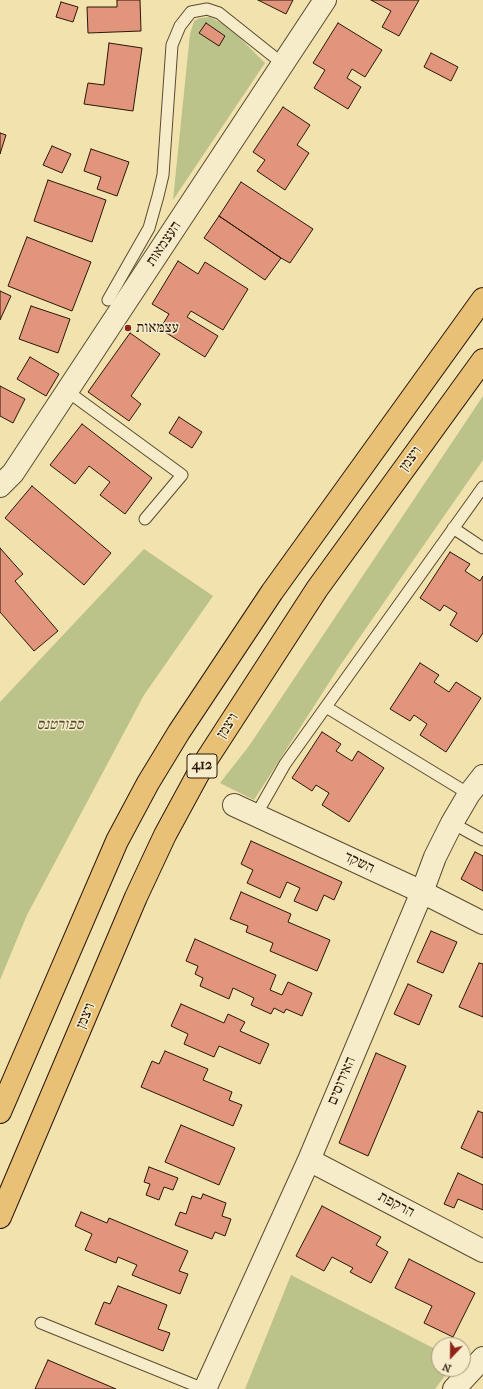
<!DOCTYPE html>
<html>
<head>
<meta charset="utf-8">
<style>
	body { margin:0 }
	#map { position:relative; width:483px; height:1389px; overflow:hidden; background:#f1e2ae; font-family:"IM FELL French Canon",serif }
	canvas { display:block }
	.north { position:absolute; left:431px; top:1337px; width:40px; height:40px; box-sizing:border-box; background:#f6ecca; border:1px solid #a5977b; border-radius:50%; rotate:202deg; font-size:11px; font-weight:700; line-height:16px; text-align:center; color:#2b1705 }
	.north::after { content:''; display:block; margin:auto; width:14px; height:18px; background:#8f2418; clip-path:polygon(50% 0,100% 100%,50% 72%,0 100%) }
</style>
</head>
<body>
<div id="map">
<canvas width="483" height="1389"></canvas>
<div class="north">N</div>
</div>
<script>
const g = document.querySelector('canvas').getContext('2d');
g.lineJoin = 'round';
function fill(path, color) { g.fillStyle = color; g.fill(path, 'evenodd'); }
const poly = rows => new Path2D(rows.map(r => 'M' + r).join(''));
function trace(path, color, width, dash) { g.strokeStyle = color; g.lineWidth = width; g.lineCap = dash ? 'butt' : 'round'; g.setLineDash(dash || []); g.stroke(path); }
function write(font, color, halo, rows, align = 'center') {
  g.font = font + ' "IM FELL French Canon","Frank Ruhl Libre",serif'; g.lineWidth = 3; g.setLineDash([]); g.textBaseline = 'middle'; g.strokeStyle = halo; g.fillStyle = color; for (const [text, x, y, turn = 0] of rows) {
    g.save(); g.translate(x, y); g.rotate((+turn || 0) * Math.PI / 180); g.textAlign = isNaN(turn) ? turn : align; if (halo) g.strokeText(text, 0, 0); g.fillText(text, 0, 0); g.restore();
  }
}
const green = poly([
	[210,17,229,27,265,63,173,200,190,34,194,21,200,18],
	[483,396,483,460,339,667,254,800,220,783,249,746],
	[144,549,213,596,144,695,27,915,0,980,0,702],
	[291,1275,439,1351,439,1369,450,1369,435,1389,245,1389]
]);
const building = poly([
	[117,0,140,0,141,31,88,33,87,7,117,7,117,0],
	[258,0,293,0,286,14,258,0],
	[371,0,419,0,399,36,382,27,391,11,371,0],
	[61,2,78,7,73,22,56,17,61,2],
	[206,23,225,36,219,46,199,33,206,23],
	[338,23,382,50,365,77,352,69,347,78,361,87,348,109,314,88,325,70,313,63,338,23],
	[109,43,142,48,133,111,84,104,88,83,104,85,109,43],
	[431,53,458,67,451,81,424,67,431,53],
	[283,107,310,125,297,145,309,153,285,190,257,171,265,160,253,152,283,107],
	[0,133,6,135,0,154,0,133],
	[52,146,71,154,62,173,43,165,52,146],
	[91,149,129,162,117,196,97,189,101,177,84,171,91,149],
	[48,180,106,200,92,242,34,221,48,180],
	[241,182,313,229,290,263,281,258,219,216,241,182],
	[219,216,281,258,265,280,204,238,219,216],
	[27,237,91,262,72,311,8,286,27,237],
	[178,261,198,274,205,262,248,289,223,330,191,311,187,317,218,336,205,357,160,329,169,314,152,304,178,261],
	[0,291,11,296,0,320,0,291],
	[31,306,70,319,58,353,19,339,31,306],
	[130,333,160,354,131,396,141,404,129,421,88,392,130,333],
	[30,357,59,374,46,396,17,379,30,357],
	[0,386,25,399,13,423,0,416,0,386],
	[179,417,202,432,192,448,169,433,179,417],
	[82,424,152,478,125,514,100,495,110,482,89,466,75,484,50,465,82,424],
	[32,486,111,553,84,585,5,518,32,486],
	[0,548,23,574,15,581,58,631,34,651,0,612,0,548],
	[450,552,470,564,465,571,480,581,483,576,483,633,477,642,450,625,457,613,444,605,440,611,420,598,450,552],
	[420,663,439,675,434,682,449,692,456,682,481,698,446,752,420,735,427,724,414,715,410,721,390,709,420,663],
	[322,732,341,744,336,751,352,761,358,751,384,768,349,822,322,805,329,793,316,785,312,791,292,778,322,732],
	[251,841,342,882,334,900,324,895,317,911,294,901,300,888,287,882,280,898,247,883,253,870,241,864,251,841],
	[475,852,483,856,483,891,461,879,475,852],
	[241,892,291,914,288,922,330,940,317,971,270,951,273,943,246,932,248,926,230,919,241,892],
	[431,931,457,942,443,973,417,962,431,931],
	[195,939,276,975,270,990,282,995,288,982,312,993,302,1016,286,1009,284,1013,274,1008,271,1014,251,1005,254,998,233,988,229,999,200,986,203,978,195,974,198,966,186,961,195,939],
	[479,963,483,964,483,1017,459,1007,479,963],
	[408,984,432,995,419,1025,394,1014,408,984],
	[181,1004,224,1023,228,1014,245,1022,240,1031,269,1044,260,1064,219,1046,214,1057,184,1044,188,1034,171,1026,181,1004],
	[165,1051,208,1069,203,1080,232,1092,229,1100,242,1105,233,1126,141,1087,152,1061,159,1064,165,1051],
	[376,1053,406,1066,368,1156,339,1143,376,1053],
	[478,1111,483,1113,483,1158,461,1148,478,1111],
	[181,1125,235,1148,219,1185,165,1162,181,1125],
	[149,1167,178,1178,173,1190,164,1187,159,1200,146,1195,150,1184,144,1182,149,1167],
	[458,1173,483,1185,483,1210,458,1199,454,1208,444,1204,458,1173],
	[203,1194,226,1203,222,1216,231,1219,225,1236,215,1232,212,1239,175,1225,180,1212,186,1214,192,1196,201,1199,203,1194],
	[322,1206,381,1237,376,1245,388,1252,371,1283,350,1272,353,1268,332,1257,324,1271,296,1256,322,1206],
	[81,1212,107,1223,109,1218,188,1251,179,1271,188,1274,180,1294,132,1275,137,1265,118,1257,116,1263,85,1250,92,1234,75,1226,81,1212],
	[409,1259,475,1293,453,1337,424,1323,432,1306,395,1288,409,1259],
	[118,1286,167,1305,158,1329,170,1333,163,1351,95,1324,104,1302,110,1304,118,1286],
	[48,1360,116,1389,35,1389,48,1360]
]);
const service = poly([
	[108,300,149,228,158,196,163,175,172,45,180,26,191,12,207,9,219,13,283,64],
	[67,391,182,475,145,519],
	[453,528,483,548],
	[326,707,469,794],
	[256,815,285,764,483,487],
	[452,823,483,840],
	[41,1323,204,1389]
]);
const minor = poly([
	[0,486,13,473,325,0],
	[234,805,422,892,483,923],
	[309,1160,483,1251],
	[205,1389,309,1160,422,892,435,857,452,823,469,794,483,776],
	[454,1389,483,1358]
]);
const primary = poly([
	[0,1112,117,841,148,783,179,732,272,592,483,299],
	[0,1217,136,897,165,835,203,765,317,589,483,360]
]);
const markers = [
	[128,328,4,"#8f2418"]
];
const shields = [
	[202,766,30]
];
const shieldNames = [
	["412",202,766]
];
const streetNames = [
	["העצמאות",164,244,-56],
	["ויצמן",411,459,-54],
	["ויצמן",228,726,-57],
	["השקד",359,863,25],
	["ויצמן",86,1016,-67],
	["האירוסים",342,1081,-67],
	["הרקפת",396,1205,28]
];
const poiNames = [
	["עצמאות",136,328]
];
const parkNames = [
	["ספורטנס",60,725]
];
fill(green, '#bbc38a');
fill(building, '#e1957c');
trace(building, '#2b1705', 1);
trace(service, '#5c4a2f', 13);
trace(minor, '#5c4a2f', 24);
trace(primary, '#2b1705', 24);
trace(service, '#f6ecca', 11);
trace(minor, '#f6ecca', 22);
trace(primary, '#e8c177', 22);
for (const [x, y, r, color] of markers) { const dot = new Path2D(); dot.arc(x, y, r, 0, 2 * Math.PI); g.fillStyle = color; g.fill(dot); trace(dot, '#f6ecca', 1.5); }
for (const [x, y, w] of shields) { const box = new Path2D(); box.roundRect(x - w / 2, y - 12, w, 24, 3); g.fillStyle = '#f6ecca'; g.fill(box); trace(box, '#2b1705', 1); }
write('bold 14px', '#2b1705', null, shieldNames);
write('15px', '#2b1705', '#f6ecca', streetNames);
write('15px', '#2b1705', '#f6ecca', poiNames, 'left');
write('italic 15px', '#564b2d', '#f6ecca', parkNames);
</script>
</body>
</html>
